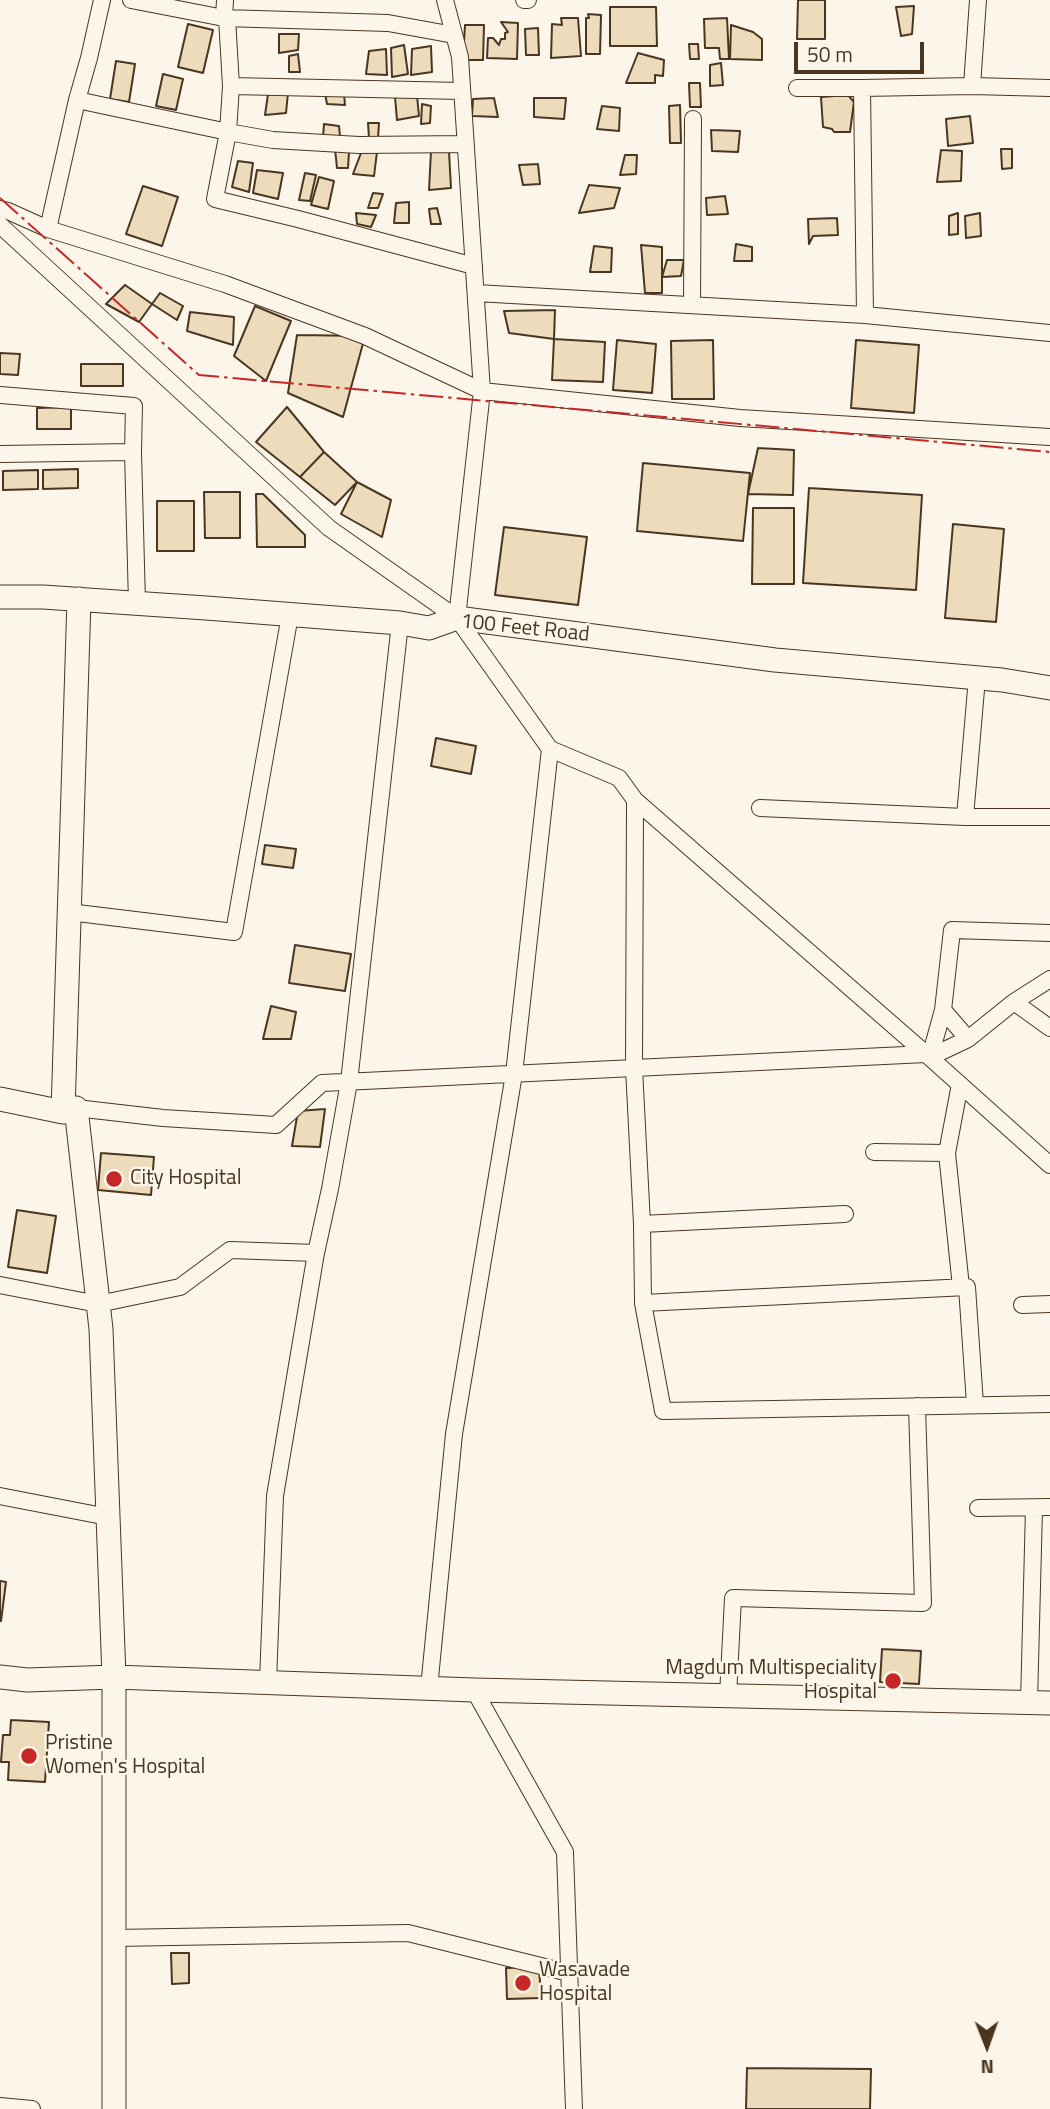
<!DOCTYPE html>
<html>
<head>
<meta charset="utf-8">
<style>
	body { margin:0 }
	#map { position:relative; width:1050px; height:2109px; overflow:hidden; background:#fbf6e9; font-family:"Titillium Web",sans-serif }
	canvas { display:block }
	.north { position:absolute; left:952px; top:2011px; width:70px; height:70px; -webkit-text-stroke:5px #fbf6e9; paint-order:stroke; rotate:179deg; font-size:19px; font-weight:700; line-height:28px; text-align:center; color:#4a3520 }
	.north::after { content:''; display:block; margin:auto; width:24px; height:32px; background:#4a3520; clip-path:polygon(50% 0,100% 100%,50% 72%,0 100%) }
	.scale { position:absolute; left:794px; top:42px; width:130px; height:32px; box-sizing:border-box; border:4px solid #4a3520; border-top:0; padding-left:9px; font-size:21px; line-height:24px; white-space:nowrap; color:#4a3520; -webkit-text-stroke:5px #fbf6e9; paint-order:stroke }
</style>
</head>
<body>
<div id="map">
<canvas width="1050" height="2109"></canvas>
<div class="north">N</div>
<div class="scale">50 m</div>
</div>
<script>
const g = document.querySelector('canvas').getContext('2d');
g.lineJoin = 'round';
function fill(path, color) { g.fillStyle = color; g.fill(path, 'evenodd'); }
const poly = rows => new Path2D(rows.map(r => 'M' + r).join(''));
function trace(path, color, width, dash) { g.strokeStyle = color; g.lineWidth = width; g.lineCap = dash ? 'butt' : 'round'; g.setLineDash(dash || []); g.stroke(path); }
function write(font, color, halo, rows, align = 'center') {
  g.font = font + ' "Titillium Web",sans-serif'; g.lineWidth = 5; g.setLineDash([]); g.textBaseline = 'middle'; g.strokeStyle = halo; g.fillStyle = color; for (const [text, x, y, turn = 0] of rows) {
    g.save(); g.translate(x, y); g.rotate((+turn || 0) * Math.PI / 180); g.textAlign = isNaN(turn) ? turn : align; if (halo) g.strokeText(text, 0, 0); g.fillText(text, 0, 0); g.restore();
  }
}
const building = poly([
	[798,0,825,0,825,39,797,39,798,0],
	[914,6,912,34,901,36,896,7,914,6],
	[610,7,656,7,657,46,610,46,610,7],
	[588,14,601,15,600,54,586,54,586,18,589,18,588,14],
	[561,18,578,18,581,56,551,58,552,24,562,25,561,18],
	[727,18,729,59,720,59,719,48,705,48,704,19,727,18],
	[501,22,518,23,517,59,487,58,488,38,493,38,499,45,501,39,505,39,505,33,508,32,501,22],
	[188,24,213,30,203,73,178,67,188,24],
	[465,25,484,25,483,60,463,60,465,25],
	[731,25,753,32,762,39,762,60,730,59,731,25],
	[538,28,539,55,526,55,525,29,538,28],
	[279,34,299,34,298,50,279,53,279,34],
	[689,44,698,44,699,59,690,59,689,44],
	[404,45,408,74,392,77,391,48,404,45],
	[431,46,432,72,411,75,412,49,431,46],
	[386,49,387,75,366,74,369,51,386,49],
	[638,53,664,60,663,76,655,75,655,83,626,83,638,53],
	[298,54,300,72,289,72,289,56,298,54],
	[116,61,135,64,129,102,110,99,116,61],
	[721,63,723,85,710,86,710,65,721,63],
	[163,74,183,79,176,110,156,106,163,74],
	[689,83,700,83,701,107,690,107,689,83],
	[288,93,286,113,265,115,268,94,288,93],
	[325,93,344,94,345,105,327,104,325,93],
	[848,95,854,102,850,132,834,132,832,129,823,127,821,97,848,95],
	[417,96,419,116,397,120,395,97,417,96],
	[494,98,498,117,472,116,473,99,494,98],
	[534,98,566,98,564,119,534,117,534,98],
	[422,104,431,106,430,123,421,124,422,104],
	[680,105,681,143,670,143,669,106,680,105],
	[602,106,620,108,619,131,597,129,602,106],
	[970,116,973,143,948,146,946,119,970,116],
	[368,123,379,123,378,138,369,138,368,123],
	[324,124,339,126,340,136,323,137,324,124],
	[711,130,740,131,738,152,712,151,711,130],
	[335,149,349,152,348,168,337,168,335,149],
	[1001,149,1012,149,1012,168,1002,169,1001,149],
	[941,150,962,151,961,181,937,182,941,150],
	[431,151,449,152,451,188,429,190,431,151],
	[377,152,374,176,353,174,361,153,377,152],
	[625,155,637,155,636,174,620,175,625,155],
	[238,161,253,163,249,192,232,187,238,161],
	[538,164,540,184,523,185,519,165,538,164],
	[257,170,283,173,278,199,253,193,257,170],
	[305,173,316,175,310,201,299,200,305,173],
	[319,177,334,181,328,209,311,205,319,177],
	[589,185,620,188,614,208,579,213,589,185],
	[143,186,178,197,162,246,126,234,143,186],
	[373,193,383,194,378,208,368,208,373,193],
	[725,196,728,214,707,215,706,198,725,196],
	[409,202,409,223,394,223,396,203,409,202],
	[437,208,441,224,431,224,429,209,437,208],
	[356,213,376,215,371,227,357,224,356,213],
	[958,213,958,234,949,235,949,216,958,213],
	[980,213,981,236,966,238,965,216,980,213],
	[837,218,838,235,813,236,809,244,808,219,837,218],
	[736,244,752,247,752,261,734,261,736,244],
	[641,245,662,247,662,293,645,293,641,245],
	[594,246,612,248,611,272,590,272,594,246],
	[667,260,684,260,681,276,662,277,667,260],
	[125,285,152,304,139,322,106,304,125,285],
	[160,293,183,306,177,320,152,304,160,293],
	[255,306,291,321,266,381,234,356,255,306],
	[555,310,554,339,509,333,504,311,555,310],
	[190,312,234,317,233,345,187,331,190,312],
	[297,335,365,336,343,417,288,393,297,335],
	[554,339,605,342,603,382,552,380,554,339],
	[617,340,656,344,652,393,613,390,617,340],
	[713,340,714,399,672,399,671,341,713,340],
	[856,340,919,345,914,413,851,408,856,340],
	[0,353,20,354,18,375,0,374,0,353],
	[81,364,123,364,123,386,81,386,81,364],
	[71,407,71,429,37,429,37,408,71,407],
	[287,407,324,452,300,477,256,442,287,407],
	[758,448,794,450,793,495,748,494,758,448],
	[324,452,357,482,335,505,300,477,324,452],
	[643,463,750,473,743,541,637,531,643,463],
	[78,469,78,488,43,489,43,470,78,469],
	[38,470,38,489,3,490,3,471,38,470],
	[357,482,391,500,382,537,341,514,357,482],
	[809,488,922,495,916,590,803,583,809,488],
	[204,492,240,492,240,538,205,538,204,492],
	[256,494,263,494,305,535,305,547,257,547,256,494],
	[157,501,194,501,194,551,157,551,157,501],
	[753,508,794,508,794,584,752,584,753,508],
	[953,524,1004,529,996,622,945,618,953,524],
	[504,527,587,537,578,605,495,595,504,527],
	[436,738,476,746,471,774,431,766,436,738],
	[265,845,296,849,293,868,262,864,265,845],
	[295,945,351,954,345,991,289,983,295,945],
	[271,1006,296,1012,291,1039,263,1039,271,1006],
	[325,1109,320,1147,292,1146,298,1111,325,1109],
	[101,1153,154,1157,151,1195,98,1190,101,1153],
	[17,1210,56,1216,47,1273,8,1267,17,1210],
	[0,1581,6,1582,1,1621,0,1621,0,1581],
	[882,1649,921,1651,919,1684,880,1682,882,1649],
	[11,1720,49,1722,45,1782,8,1780,9,1762,1,1762,3,1735,10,1735,11,1720],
	[171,1953,189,1953,189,1983,172,1984,171,1953],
	[539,1967,541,1998,507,1999,506,1968,539,1967],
	[747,2068,871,2069,870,2109,746,2109,747,2068]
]);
const street = poly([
	[131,0,224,18],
	[225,0,224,18,388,23,454,35],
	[445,0,460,57,482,391,457,618],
	[524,0,528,0],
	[227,18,231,86,462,91],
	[972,86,978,0],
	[797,88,862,88],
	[77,100,228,132,231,86],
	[465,144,359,145,273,140,228,132,215,199,298,219,474,266],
	[0,209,8,211,48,229,225,284,365,336,482,391,740,418,1050,437],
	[0,225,329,528,457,618,550,749,619,778,635,800,926,1054,1050,1165],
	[48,229,77,100,89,58,102,0],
	[476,293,865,315,1050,333],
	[692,305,693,119],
	[865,315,862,88,972,86,1050,88],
	[0,395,134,406,133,452],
	[0,454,133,452,137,603],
	[635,800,634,1068,642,1224,643,1303,663,1411,1050,1404],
	[760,808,965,817,1050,817],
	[965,817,977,678],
	[69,912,234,932,290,615],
	[1014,1002,1050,1028],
	[968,1039,943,1010,952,930,1050,933],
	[930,1057,968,1039,1014,1002,1050,979],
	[930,1057,943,1010],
	[960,1084,947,1153,961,1287],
	[76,1108,163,1118,276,1125,322,1083,926,1054],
	[874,1152,947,1153],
	[642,1224,845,1214],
	[0,1285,98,1304,180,1287,230,1250,316,1253],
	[643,1303,967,1287,975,1404],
	[1022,1305,1050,1304],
	[0,1496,108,1517],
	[978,1508,1050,1507],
	[268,1682,275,1496,316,1253,330,1189,349,1082,400,623],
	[429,1688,454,1434,514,1074,550,749],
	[474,1690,565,1852,574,2109],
	[728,1696,733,1598,923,1603,917,1406],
	[1029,1703,1034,1508],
	[114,1938,408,1933,569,1973],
	[0,2106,32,2109]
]);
const secondary = poly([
	[0,597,43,597,206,608,400,623,429,628,457,618,775,660,1002,680,1050,688],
	[0,1099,63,1112,76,1108,101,1329,114,1677,114,2109],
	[63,1112,79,599],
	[0,1677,27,1680,114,1677,474,1690,1050,1703]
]);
const power = poly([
	[0,198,199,375,1050,452]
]);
const markers = [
	[114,1179,9,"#c62828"],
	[893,1681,9,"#c62828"],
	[29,1756,9,"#c62828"],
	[523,1983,9,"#c62828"]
];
const streetNames = [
	["100 Feet Road",525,629,6]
];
const poiNames = [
	["City Hospital",130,1179],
	["Magdum Multispeciality",877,1669,"right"],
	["Hospital",877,1693,"right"],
	["Pristine",45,1744],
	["Women's Hospital",45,1768],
	["Wasavade",539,1971],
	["Hospital",539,1995]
];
fill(building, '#ecdcbc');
trace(building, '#4a3520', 2);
trace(street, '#4a3520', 18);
trace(secondary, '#4a3520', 25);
trace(street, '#fbf6e9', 16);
trace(secondary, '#fbf6e9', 23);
trace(power, '#c62828', 2, [24, 5, 3.5, 5]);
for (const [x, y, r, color] of markers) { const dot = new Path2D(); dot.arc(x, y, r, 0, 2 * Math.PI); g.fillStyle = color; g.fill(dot); trace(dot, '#fbf6e9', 2.5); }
write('21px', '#4a3520', '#fbf6e9', streetNames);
write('21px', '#4a3520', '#fbf6e9', poiNames, 'left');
</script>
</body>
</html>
